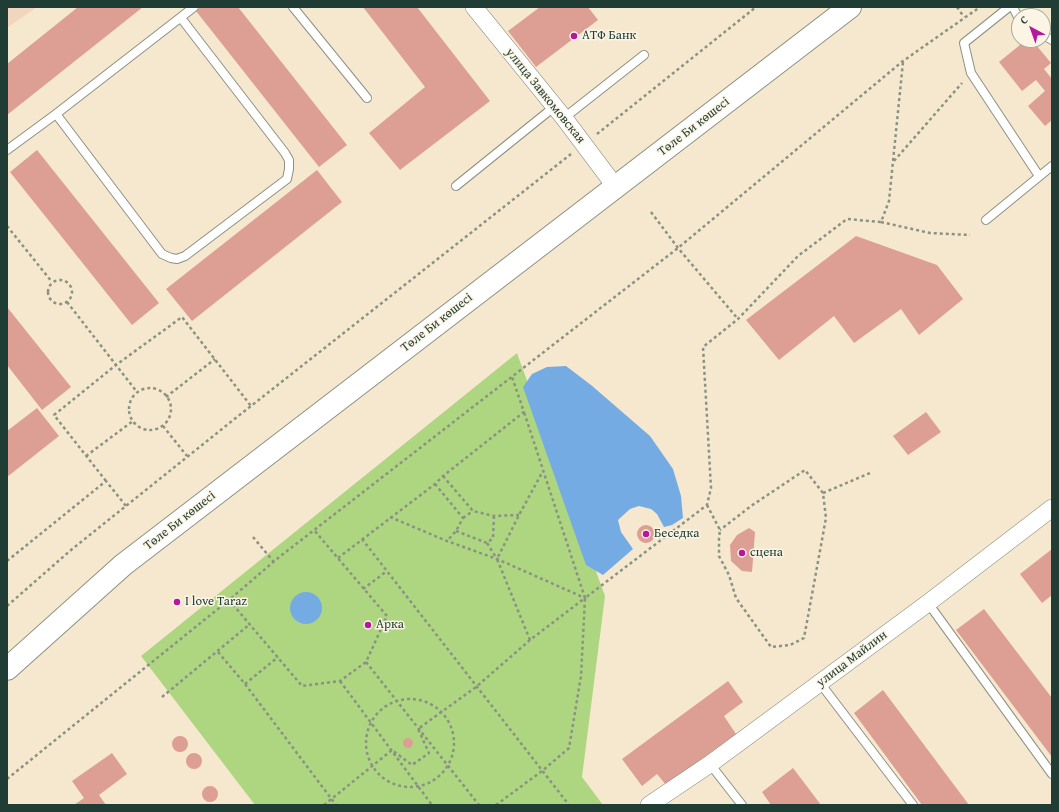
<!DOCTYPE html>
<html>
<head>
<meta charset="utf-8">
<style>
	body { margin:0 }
	#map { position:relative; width:1059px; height:812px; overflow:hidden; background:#f6e8cf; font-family:"Gentium Book Plus",serif }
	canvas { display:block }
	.frame { position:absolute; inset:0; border:8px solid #1f3d34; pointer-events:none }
	.north { position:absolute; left:1011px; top:8px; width:40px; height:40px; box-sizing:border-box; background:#fcf5e5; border:1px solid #a4ab9e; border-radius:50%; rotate:319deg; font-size:11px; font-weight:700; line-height:16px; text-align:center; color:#1f3d34 }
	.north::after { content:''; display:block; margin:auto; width:14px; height:18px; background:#b5179e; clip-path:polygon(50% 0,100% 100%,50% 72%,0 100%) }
</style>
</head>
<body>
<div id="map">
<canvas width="1059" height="812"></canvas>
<div class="frame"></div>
<div class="north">С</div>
</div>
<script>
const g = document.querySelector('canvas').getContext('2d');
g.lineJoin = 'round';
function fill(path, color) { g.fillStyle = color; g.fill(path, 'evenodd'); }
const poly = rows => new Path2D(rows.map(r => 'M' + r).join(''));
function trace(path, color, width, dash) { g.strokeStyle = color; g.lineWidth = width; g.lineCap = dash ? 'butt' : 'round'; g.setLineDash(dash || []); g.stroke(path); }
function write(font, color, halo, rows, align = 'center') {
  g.font = font + ' "Gentium Book Plus",serif'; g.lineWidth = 3; g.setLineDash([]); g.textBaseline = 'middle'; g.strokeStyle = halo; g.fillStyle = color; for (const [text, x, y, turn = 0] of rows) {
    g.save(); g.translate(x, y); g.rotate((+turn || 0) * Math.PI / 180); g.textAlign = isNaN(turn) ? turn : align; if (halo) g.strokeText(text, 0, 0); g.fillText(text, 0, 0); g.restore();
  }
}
const built = poly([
	[7,7,37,7,7,28]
]);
const green = poly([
	[517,353,605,596,582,777,603,805,255,805,141,656]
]);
const water = poly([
	[566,366,591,385,650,436,673,469,681,496,683,518,672,525,664,527,657,514,651,509,639,506,630,509,618,520,621,532,633,549,603,575,586,565,523,387,532,374,547,367],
	'290 608a16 16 0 1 1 32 0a16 16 0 1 1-32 0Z'
]);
const building = poly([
	[78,7,143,7,7,115,7,64],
	[201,7,238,7,347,145,319,167,196,11],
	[363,7,417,7,490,101,400,170,369,133,425,87],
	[540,7,588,7,598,20,536,67,508,31],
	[1026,40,1032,40,1051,63,1044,69,1052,79,1052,120,1045,126,1028,106,1045,91,1036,80,1022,91,999,62],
	[37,150,159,303,132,325,10,172],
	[317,170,342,202,192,321,166,289],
	[856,236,937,265,963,299,919,335,901,309,854,343,834,316,779,360,746,320],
	[7,307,71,387,42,410,7,365],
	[37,408,59,436,7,477,7,431],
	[926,412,941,432,908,455,893,436],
	'637 534a9 9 0 1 1 18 0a9 9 0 1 1-18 0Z',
	[749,528,755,532,752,572,742,571,731,561,730,545,737,535],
	[1052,549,1052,595,1042,603,1020,574],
	[984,609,1052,698,1052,757,956,630],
	[728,681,743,702,724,716,736,734,666,785,657,774,642,786,622,759],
	[883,690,969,805,922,805,854,713],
	'172 744a8 8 0 1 1 16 0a8 8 0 1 1-16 0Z',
	'403 743a5 5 0 1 1 10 0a5 5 0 1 1-10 0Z',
	[112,753,127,774,99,795,106,805,74,805,84,798,72,781],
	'186 761a8 8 0 1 1 16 0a8 8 0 1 1-16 0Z',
	[793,768,821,805,771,805,762,792],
	'202 794a8 8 0 1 1 16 0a8 8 0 1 1-16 0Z'
]);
const path = poly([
	[957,7,964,17],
	[597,134,756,7],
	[894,161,962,83],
	[651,212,678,248,738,319],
	[881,222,930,233,970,235],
	[7,226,52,282],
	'48 292a12 12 0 1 1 24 0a12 12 0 1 1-24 0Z',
	[67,302,137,392],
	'129 409a21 21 0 1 1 42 0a21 21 0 1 1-42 0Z',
	[166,397,215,359],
	[163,426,187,456],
	[86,456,133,421],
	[443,476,473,511,494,516,519,515],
	[106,481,54,415,116,365,182,317,251,406],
	[435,484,463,518,456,531,447,541],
	[823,493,870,473],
	[707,505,720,530,719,538,719,556,729,575,736,598,771,647,790,645,804,638,826,518,823,493,805,470,751,506,720,530],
	[494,516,493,538,487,543,497,559],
	[390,517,447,541,497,559,585,598],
	[463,518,473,511],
	[456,531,487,543],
	[253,537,274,562],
	[362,539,569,805],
	[338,558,435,484,443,476,524,412,512,377],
	[7,561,106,481,126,506],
	[363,589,387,571],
	[229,600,302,686,340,681,366,662,387,616,314,530],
	[7,606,71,550,237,417,571,154],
	[530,640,497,559,519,515,543,471],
	[218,652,245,684,336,805],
	[366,662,479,805],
	[340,681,432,805],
	[245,684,278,657],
	[162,697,250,624],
	'366 743a44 44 0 1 1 88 0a44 44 0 1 1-88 0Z',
	[7,779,229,600,278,558,678,248,903,61,980,7],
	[324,805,392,750,412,765,429,753,418,729,476,687,530,640,585,598,524,412],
	[496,805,542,771,569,748,581,676,585,598,707,505,711,488,703,347,738,319,798,256,847,219,881,222,889,201,903,62]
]);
const lane = poly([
	[293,7,367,98],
	[1009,7,964,43,971,73,1039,176],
	[1013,7,1019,19],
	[1043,35,1052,40],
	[56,114,162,254,171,258,177,259,185,256,287,179,289,169,289,160,285,153,181,18],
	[564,118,644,55],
	[7,150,56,114,194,7],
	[456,186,554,107],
	[986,220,1052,166],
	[928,603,1052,774],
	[820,683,913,805],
	[710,764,742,805]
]);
const street = poly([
	[474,7,564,118,615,186],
	[649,805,710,764,928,603,1052,508]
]);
const primary = poly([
	[7,669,123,565,850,7]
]);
const markers = [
	[574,36,4,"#b5179e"],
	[646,534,4,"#b5179e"],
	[742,553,4,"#b5179e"],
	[177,602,4,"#b5179e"],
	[368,625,4,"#b5179e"]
];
const poiNames = [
	["АТФ Банк",582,36],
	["Беседка",654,534],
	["сцена",750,553],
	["I love Taraz",185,602],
	["Арка",376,625]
];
const streetNames = [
	["улица Завкомовская",545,96,51],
	["Төле Би көшесі",694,127,-38],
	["Төле Би көшесі",437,323,-38],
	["Төле Би көшесі",180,521,-38],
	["улица Майлин",852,659,-37]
];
fill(built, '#f1d5bd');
fill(green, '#aed680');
fill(water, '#74abe3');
fill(building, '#dd9e94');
trace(lane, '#8a9282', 10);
trace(street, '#8a9282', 18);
trace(primary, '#8a9282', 24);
trace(path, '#8a9282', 2.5, [3, 3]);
trace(lane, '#fff', 8);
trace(street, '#fff', 17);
trace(primary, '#fff', 22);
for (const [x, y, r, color] of markers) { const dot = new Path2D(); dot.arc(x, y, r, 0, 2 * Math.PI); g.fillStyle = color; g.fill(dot); trace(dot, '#fcf5e5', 1.5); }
write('13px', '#1f3d34', '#fcf5e5', poiNames, 'left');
write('13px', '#1f3d34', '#fcf5e5', streetNames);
</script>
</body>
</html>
